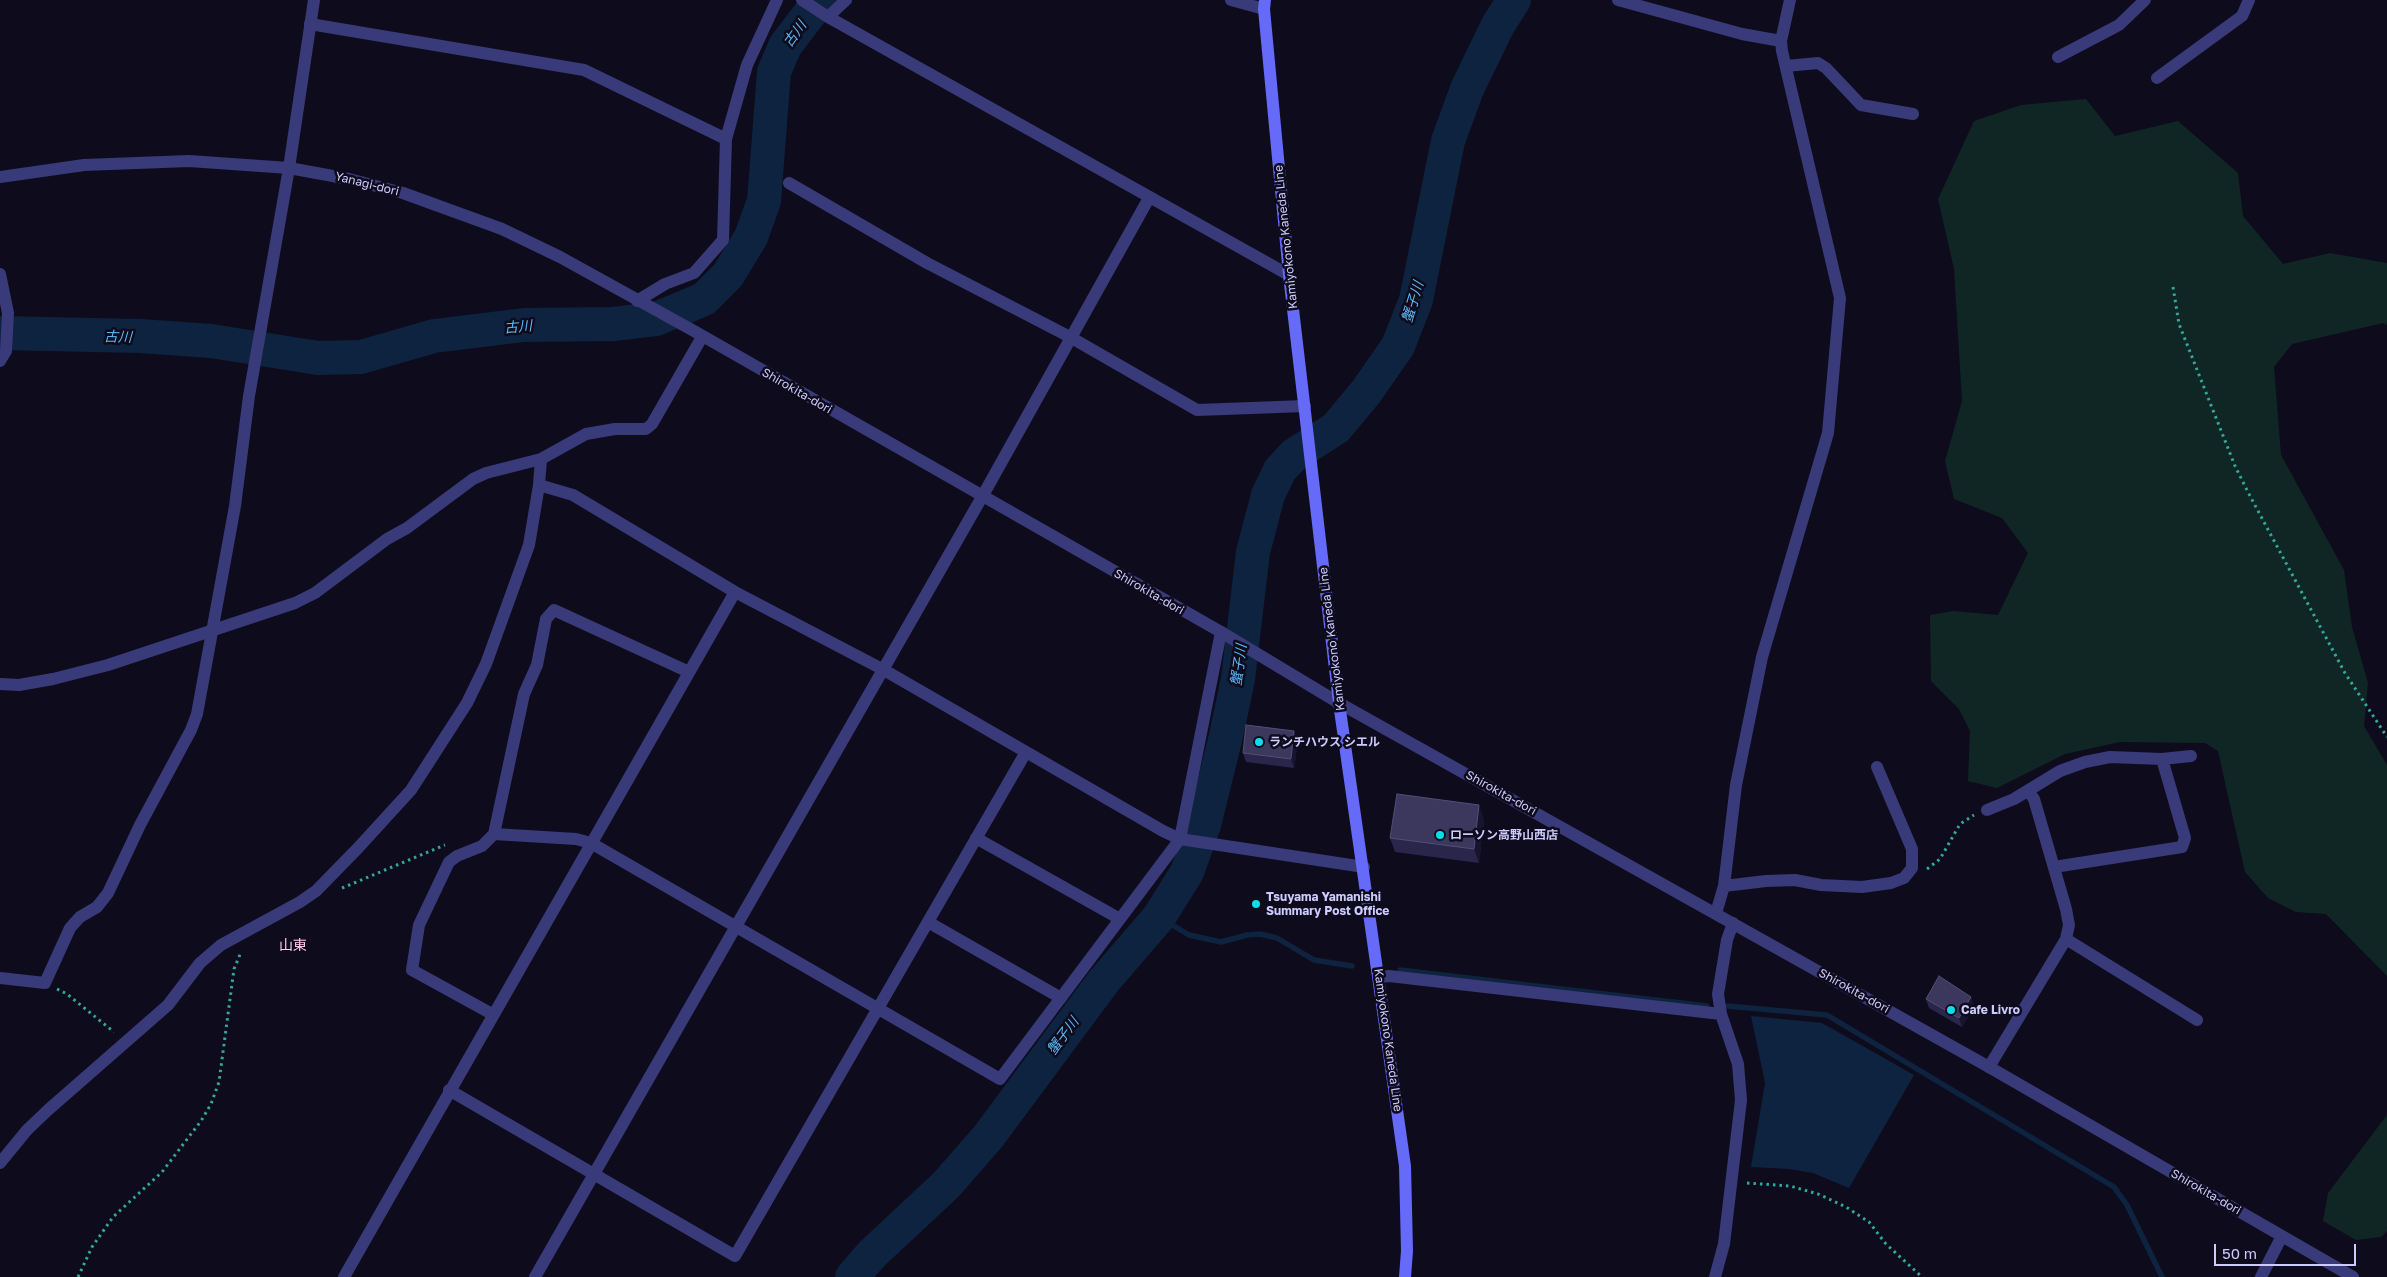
<!DOCTYPE html>
<html>
<head>
<meta charset="utf-8">
<style>
	body { margin:0 }
	#map { position:relative; width:2387px; height:1277px; overflow:hidden; background:#0e0c1c; font-family:"Golos Text",sans-serif }
	canvas { display:block }
	.scale { position:absolute; left:2214px; top:1244px; width:142px; height:22px; box-sizing:border-box; border:2px solid #cdcafd; border-top:0; padding-left:6px; font-size:15px; line-height:18px; white-space:nowrap; color:#cdcafd; -webkit-text-stroke:4px #0e0c1c; paint-order:stroke }
</style>
</head>
<body>
<div id="map">
<canvas width="2387" height="1277"></canvas>
<div class="scale">50 m</div>
</div>
<script>
const g = document.querySelector('canvas').getContext('2d');
g.lineJoin = 'round';
function fill(path, color) { g.fillStyle = color; g.fill(path, 'evenodd'); }
const poly = rows => new Path2D(rows.map(r => 'M' + r).join(''));
function trace(path, color, width, dash) { g.strokeStyle = color; g.lineWidth = width; g.lineCap = dash ? 'butt' : 'round'; g.setLineDash(dash || []); g.stroke(path); }
function write(font, color, halo, rows, align = 'center') {
  g.font = font + ' "Golos Text","Noto Sans JP",sans-serif'; g.lineWidth = 5; g.setLineDash([]); g.textBaseline = 'middle'; g.strokeStyle = halo; g.fillStyle = color; for (const [text, x, y, turn = 0] of rows) {
    g.save(); g.translate(x, y); g.rotate((+turn || 0) * Math.PI / 180); g.textAlign = isNaN(turn) ? turn : align; if (halo) g.strokeText(text, 0, 0); g.fillText(text, 0, 0); g.restore();
  }
}
const green = poly([
	[2086,99,2115,136,2178,121,2238,173,2243,216,2283,264,2330,253,2387,263,2387,325,2383,323,2292,344,2274,367,2281,455,2344,570,2352,627,2368,683,2364,726,2387,765,2387,976,2326,914,2296,912,2268,898,2245,872,2218,751,2205,743,2120,742,2065,754,1997,788,1968,781,1970,731,1959,709,1931,681,1930,615,1953,611,1998,615,2028,553,2002,518,1954,499,1945,461,1962,401,1954,269,1938,199,1974,121,2021,105],
	[2387,1115,2387,1231,2381,1237,2356,1240,2323,1221,2328,1193]
]);
const water = poly([
	[1751,1016,1822,1023,1914,1075,1849,1188,1813,1173,1789,1169,1751,1167,1765,1083]
]);
const stream = poly([
	[1159,917,1189,935,1221,942,1247,935,1260,934,1277,938,1314,960,1352,966],
	[1400,970,1707,1006],
	[1727,1006,1827,1015,2114,1187,2127,1205,2162,1277]
]);
const river = poly([
	[0,333,140,336,211,341,318,358,361,357,434,336,524,325,613,324,656,319,704,299,728,275,751,237,764,201,774,72,785,46,820,0],
	[852,1277,872,1254,946,1185,988,1137,1103,982,1159,917,1187,872,1204,825,1226,736,1238,679,1253,552,1268,495,1280,470,1294,455,1336,428,1366,392,1398,346,1416,300,1448,141,1467,89,1498,25,1514,0]
]);
const path = poly([
	[2173,287,2179,324,2235,466,2250,496,2345,673,2387,737],
	[1927,869,1940,859,1960,824,1974,815],
	[342,888,445,845],
	[57,989,67,994,114,1032],
	[1747,1183,1790,1186,1818,1194,1846,1207,1869,1222,1886,1244,1922,1277],
	[78,1277,92,1247,113,1217,162,1172,201,1121,211,1104,219,1082,234,969,241,952]
]);
const minor = poly([
	[1231,0,1264,9],
	[1618,0,1742,34,1781,41],
	[828,17,846,0],
	[310,24,584,70,726,139],
	[2058,57,2119,25,2145,0],
	[1786,66,1818,63,1826,68,1861,105,1913,114],
	[2157,78,2242,16,2249,0],
	[789,183,927,263,1070,337,1197,410,1305,406],
	[0,274,8,313,6,351,0,361],
	[637,301,665,284,694,273,723,240,726,139,747,65,777,0],
	[541,459,539,485,573,495,735,592,884,670,1163,831,1180,839,1364,867],
	[0,684,19,685,53,679,108,665,295,603,315,593,387,539,407,528,473,479,486,473,541,459,586,434,615,429,646,429,652,424,702,337],
	[2028,791,2034,799,2066,909,2069,925,2066,939],
	[1987,810,2014,799,2060,771,2085,762,2110,757,2162,759,2191,756],
	[494,834,576,839,591,843,1000,1079,1180,839,1221,632],
	[976,838,1120,919],
	[2054,867,2182,847,2185,838,2162,759],
	[1724,886,1766,881,1795,880,1821,885,1862,887,1891,883,1904,878,1912,868,1912,849,1877,767],
	[1716,913,1724,886,1736,785,1762,657,1828,433,1840,298,1782,51,1781,41,1790,0],
	[928,922,1061,998],
	[1379,977,1389,976,1721,1014,1738,1064,1741,1100,1724,1244,1715,1277],
	[0,978,45,983,70,928,80,917,97,907,108,893,140,825,191,730,197,714,235,506,249,396,289,168],
	[492,1014,412,970,419,925,449,862,457,856,482,846,494,834,524,694,537,665,546,619,554,610,689,672],
	[1721,1014,1718,994,1727,940,1733,923],
	[1989,1067,2066,939,2197,1020],
	[449,1090,735,1256,1026,752],
	[0,1163,27,1130,48,1110,168,1005,200,963,221,945,300,902,316,891,358,848,411,790,467,703,486,664,529,545,539,485],
	[344,1277,735,592],
	[535,1277,982,497]
]);
const tertiary = poly([
	[802,0,828,17,1289,275],
	[289,168,314,0],
	[0,177,84,165,189,161,289,168,349,179,403,193,502,229,560,257,694,331,1221,632,1339,703,1989,1067,2353,1277],
	[982,497,1149,198],
	[2261,1277,2282,1236]
]);
const secondary = poly([
	[1265,0,1264,9,1289,275,1339,703,1405,1166,1407,1251,1405,1277]
]);
const wall = poly([
	[1294,731,1298,741,1294,768,1246,762,1243,753],
	[1484,819,1479,863,1395,852,1390,838],
	[1971,997,1974,1006,1962,1027,1929,1008,1926,999]
]);
const shadedWall = poly([
	[1294,731,1298,741,1294,768,1291,759],
	[1479,805,1484,819,1479,863,1474,849],
	[1971,997,1974,1006,1962,1027,1959,1018]
]);
const building = poly([
	[1246,725,1294,731,1291,759,1243,753,1246,725],
	[1397,794,1479,805,1474,849,1390,838,1397,794],
	[1939,976,1971,997,1959,1018,1926,999,1939,976]
]);
const markers = [
	[1259,742,5,"#0bdee8"],
	[1440,835,5,"#0bdee8"],
	[1256,904,5,"#0bdee8"],
	[1951,1010,5,"#0bdee8"]
];
const streetNames = [
	["Yanagi-dori",367,184,14],
	["Kamiyokono Kaneda Line",1286,237,-96],
	["Shirokita-dori",797,391,30],
	["Shirokita-dori",1149,592,30],
	["Kamiyokono Kaneda Line",1332,639,-97],
	["Shirokita-dori",1501,793,29],
	["Shirokita-dori",1854,991,29],
	["Kamiyokono Kaneda Line",1388,1040,82],
	["Shirokita-dori",2206,1192,30]
];
const poiNames = [
	["ランチハウス シエル",1269,742],
	["ローソン高野山西店",1450,835],
	["Tsuyama Yamanishi",1266,897],
	["Summary Post Office",1266,911],
	["Cafe Livro",1961,1010]
];
const waterNames = [
	["古川",795,34,-54],
	["蟹子川",1413,302,-73],
	["古川",518,327,-5],
	["古川",118,337,2],
	["蟹子川",1239,665,-82],
	["蟹子川",1063,1036,-53]
];
const neighbourhoodNames = [
	["山東",293,946]
];
fill(green, '#102624');
fill(water, '#0e233f');
trace(stream, '#0e233f', 5.5);
trace(river, '#0e233f', 34);
trace(path, '#32a89b', 3, [2.5, 4]);
trace(minor, '#393a79', 12);
trace(tertiary, '#393a79', 12);
trace(secondary, '#666af8', 12);
fill(wall, '#2a254a');
fill(shadedWall, '#18142f');
fill(building, '#3c375d');
trace(building, '#524e76', 1);
for (const [x, y, r, color] of markers) { const dot = new Path2D(); dot.arc(x, y, r, 0, 2 * Math.PI); g.fillStyle = color; g.fill(dot); trace(dot, '#0e0c1c', 2); }
write('12px', '#cdcafd', '#0e0c1c', streetNames);
write('bold 12px', '#cdcafd', '#0e0c1c', poiNames, 'left');
write('italic 14px', '#5db8f7', '#0e0c1c', waterNames);
write('14px', '#fdccee', '#0e0c1c', neighbourhoodNames);
</script>
</body>
</html>
